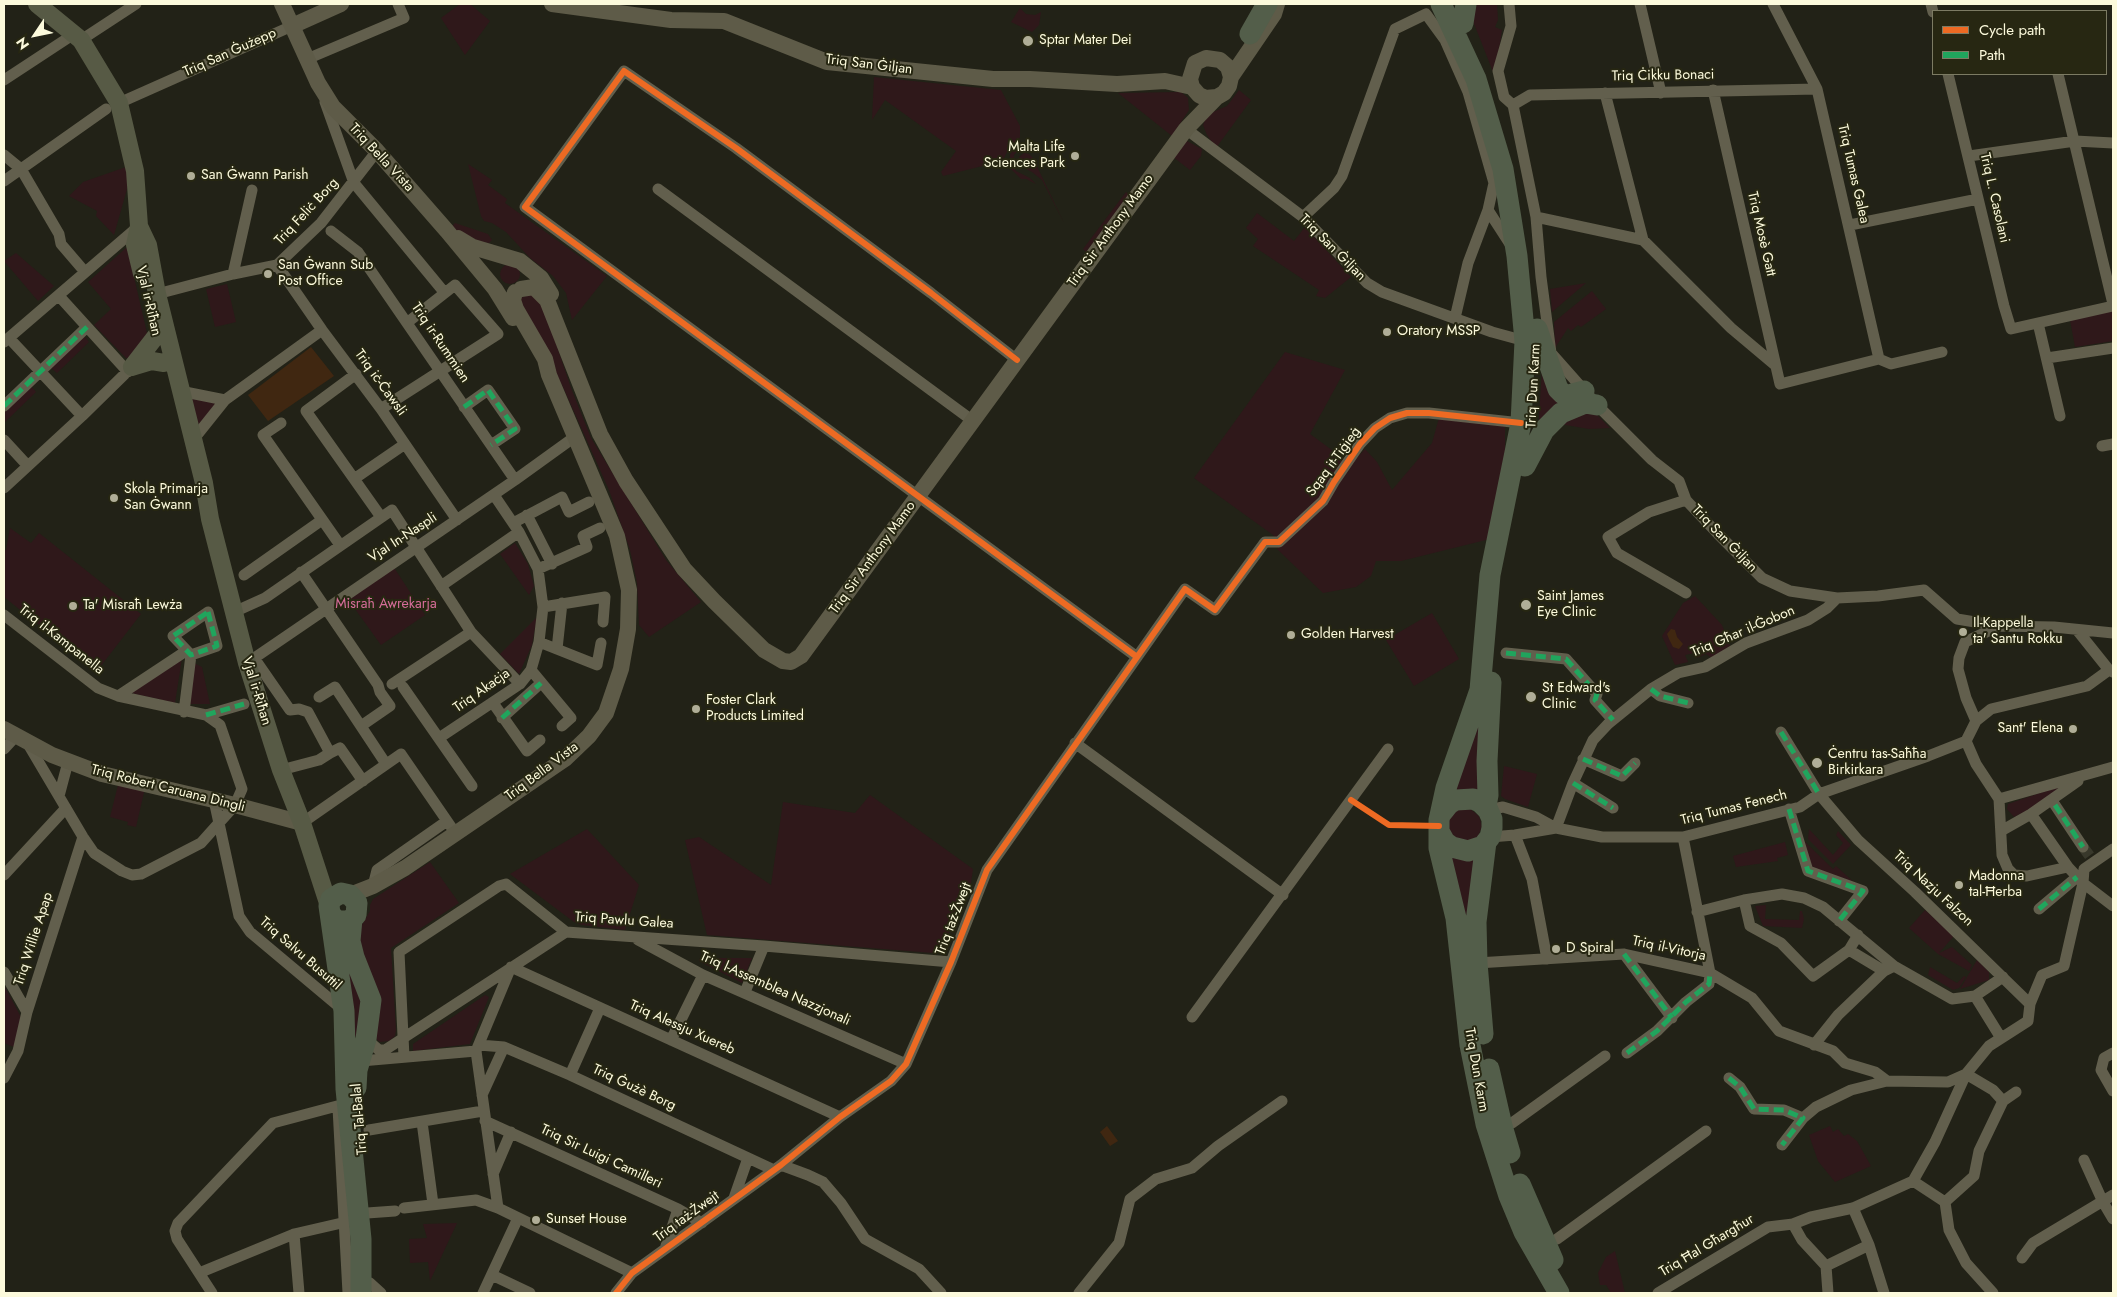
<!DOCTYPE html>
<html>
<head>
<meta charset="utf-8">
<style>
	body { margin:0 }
	#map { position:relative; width:2117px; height:1297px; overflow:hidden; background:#222217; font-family:Jost,sans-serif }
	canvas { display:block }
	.frame { position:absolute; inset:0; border:5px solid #fcfadc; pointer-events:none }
	.legend { position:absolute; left:1932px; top:10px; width:175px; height:65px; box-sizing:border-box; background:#272712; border:1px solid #7c7b63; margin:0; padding:6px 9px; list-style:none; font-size:15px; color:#fcfadc }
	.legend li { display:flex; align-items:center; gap:10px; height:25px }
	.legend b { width:25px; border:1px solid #7c7b63 }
	.north { position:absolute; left:10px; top:10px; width:50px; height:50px; -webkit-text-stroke:4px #272712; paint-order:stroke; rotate:236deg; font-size:14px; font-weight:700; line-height:20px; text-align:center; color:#fcfadc }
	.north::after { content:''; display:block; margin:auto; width:18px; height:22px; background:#fcfadc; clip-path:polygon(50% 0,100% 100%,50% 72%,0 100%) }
</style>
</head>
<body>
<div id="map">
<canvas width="2117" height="1297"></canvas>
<div class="frame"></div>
<ul class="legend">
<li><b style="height:6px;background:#ed6a23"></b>Cycle path</li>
<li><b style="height:6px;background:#20a55d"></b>Path</li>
</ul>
<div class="north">N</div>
</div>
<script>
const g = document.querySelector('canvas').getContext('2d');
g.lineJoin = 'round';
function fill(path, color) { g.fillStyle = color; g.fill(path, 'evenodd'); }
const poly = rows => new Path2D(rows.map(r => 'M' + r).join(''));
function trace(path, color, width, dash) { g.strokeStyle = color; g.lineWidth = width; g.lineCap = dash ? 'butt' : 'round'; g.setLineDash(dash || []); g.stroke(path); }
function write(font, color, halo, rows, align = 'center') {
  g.font = font + ' Jost,sans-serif'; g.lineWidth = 4; g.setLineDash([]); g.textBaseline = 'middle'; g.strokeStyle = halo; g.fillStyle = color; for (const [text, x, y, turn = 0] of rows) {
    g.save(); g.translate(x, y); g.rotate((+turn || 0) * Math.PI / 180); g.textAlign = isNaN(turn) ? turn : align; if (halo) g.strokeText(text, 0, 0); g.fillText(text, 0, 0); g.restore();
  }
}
const green = poly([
	[460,4,470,4,490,21,465,55,441,18],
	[1470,4,1497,4,1498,20,1495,27,1502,30,1495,77,1469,11],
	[1020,8,1026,14,1035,15,1041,12,1039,25,1032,32,1011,22],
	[874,77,1001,90,1020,126,1020,137,1017,142,1009,148,1004,158,998,162,943,176,941,172,956,151,885,100,872,120],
	[1239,90,1251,100,1216,148,1207,135,1203,125,1205,120,1213,112,1227,106],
	[1181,92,1188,98,1189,110,1172,136,1118,93],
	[1185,140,1202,149,1201,156,1190,170,1173,157],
	[1027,144,1028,147,1018,150,1014,155,1013,165,1016,171,1030,178,1036,184,1026,179,1021,179,1009,167,1010,155,1013,149,1018,146],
	[1024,153,1029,154,1033,158,1064,223,1042,180,1032,172,1020,166,1019,157],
	[468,164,492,180,488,185,507,199,505,203,607,276,572,320,566,293,553,276,530,258,506,232,492,223,484,221,481,216],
	[126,167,129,182,114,235,96,216,97,211,69,196,83,182],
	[1126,192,1131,196,1086,252,1083,249],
	[1257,213,1294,241,1305,227,1351,277,1325,298,1316,296,1319,290,1253,246,1258,239,1246,228],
	[455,223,488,234,492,240,489,243,476,241,456,232,452,226],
	[127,247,147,333,131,358,126,358,94,325,111,309,88,282],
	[16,253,54,286,38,301,4,261],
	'500 274a10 10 0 1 1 20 0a10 10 0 1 1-20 0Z',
	[1586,283,1552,312,1550,289],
	[227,284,236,322,215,327,206,289],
	[1592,291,1606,309,1581,327,1578,325,1571,331,1568,328,1555,348,1554,322],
	[529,294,541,299,571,388,591,438,666,560,701,602,649,637,639,625,637,583,630,550,609,490,562,385,519,308,521,298],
	[2113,310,2113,341,2075,347,2070,320],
	[84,336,89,342,57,373,51,368],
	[1285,352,1345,370,1310,434,1351,464,1365,449,1377,462,1392,490,1432,443,1439,418,1505,426,1505,469,1490,539,1401,561,1376,561,1371,576,1356,587,1323,593,1277,549,1280,543,1273,535,1194,478],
	[1542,369,1578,401,1538,432],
	[31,386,36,392,4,423,4,412],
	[187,397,218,404,194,429],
	[1585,412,1594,412,1610,428,1589,429,1560,424],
	[10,528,31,543,39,533,141,614,97,671,4,597,4,550,6,550],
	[515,543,528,564,534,586,529,595,500,554],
	[391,563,425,615,381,645,345,595],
	[1695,596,1722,625,1731,648,1713,659,1706,654,1697,658,1695,653,1685,655,1688,662,1675,665,1662,636,1683,603],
	[1432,613,1459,659,1414,686,1386,640],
	[537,617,532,645,519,674,500,654],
	[182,658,175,703,131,693],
	[194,663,202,667,210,704,189,704],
	[1485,686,1480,796,1451,796],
	[1504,766,1537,774,1528,807,1505,799,1501,796],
	[119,781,145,788,136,827,127,825,128,822,110,817],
	[2060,786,2061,788,2037,806,2014,817,2007,809,2008,804],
	[870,795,973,869,971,883,944,944,933,953,707,935,685,840,699,837,771,885,783,802,855,813],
	[1469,808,1479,816,1482,826,1478,837,1469,843,1449,836,1448,818,1457,809],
	[587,829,639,885,625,930,582,925,574,922,510,874],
	[1809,829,1833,855,1843,843,1836,835,1838,831,1851,845,1833,864,1808,839],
	[1800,837,1833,869,1836,866,1858,886,1810,869],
	[1785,842,1788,855,1777,858,1778,861,1736,867,1733,856],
	[1446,853,1478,855,1467,938],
	[430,862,459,903,391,948,396,1030,395,1036,389,1041,380,1042,373,1037,357,940,360,928,370,911,370,905,373,899],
	[1766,905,1765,919,1799,920,1800,911,1802,911,1804,919,1802,928,1763,926,1755,906],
	[1925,910,1954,936,1939,953,1952,947,1972,965,1969,971,1938,954,1909,928],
	[346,926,362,998,359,1041,352,1031],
	[700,958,752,958,742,983,699,961],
	[1977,960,1989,972,1989,980,1960,989],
	[1930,967,1957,983,1964,976,1966,977,1959,988,1953,990,1928,975],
	[4,985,23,1021,14,1047,4,1043],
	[485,995,489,997,470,1044,413,1051,413,1044],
	[1830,1126,1833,1132,1838,1129,1844,1136,1848,1134,1857,1141,1871,1166,1835,1182,1818,1161,1809,1135],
	[457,1223,430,1281,428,1262,410,1263,409,1239,427,1238,423,1224],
	[1615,1251,1625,1293,1611,1293,1606,1285,1600,1285,1598,1273,1606,1257]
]);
const water = poly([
	[311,347,334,376,268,421,248,395],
	[1671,629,1675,630,1677,637,1683,644,1679,649,1673,647,1669,639,1667,634],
	[1107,1126,1118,1141,1110,1146,1100,1132]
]);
const streetTunnel = poly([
	[2083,847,2094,862]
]);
const street = poly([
	[1509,4,1511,26,1498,71,1504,97,1513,105,1536,217,1541,277,1551,353,1597,405,1652,460,1679,481,1686,500,1718,534,1762,578,1790,591,1837,598,1878,596,1924,590,1957,619,1999,626,2054,627,2113,633],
	[1640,4,1661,93],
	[1773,4,1817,89,1879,359],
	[1931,4,1933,12],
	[81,40,136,4],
	[307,59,404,18,398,4],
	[1948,74,2004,306,2011,329,2113,306],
	[2058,74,2113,304],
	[4,80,74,34],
	[1713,90,1780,384,1879,359,1891,364,1942,352],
	[1605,93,1643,240],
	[325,102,354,183,444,292],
	[119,103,292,26],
	[1513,105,1530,95,1817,89],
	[1186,129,1303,217,1367,283,1382,292,1492,332,1525,341],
	[4,155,21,169,59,234,61,244,85,272],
	[1969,156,2075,141,2113,143],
	[4,181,106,109],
	[658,189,973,421],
	[1488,210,1510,244],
	[1303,217,1334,188,1342,176,1395,29,1426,14,1445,40,1468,92,1494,183,1488,210,1468,263,1455,318],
	[1536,217,1643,240,1731,328,1775,365],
	[1850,225,1978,199],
	[331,231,358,252,515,480],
	[277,265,322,330,381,409,457,520],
	[233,274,252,190],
	[157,294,233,274,277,265,321,223,377,151],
	[59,296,128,372],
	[2038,323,2060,416],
	[9,338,82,416],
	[4,342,139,226],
	[2047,358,2113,348],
	[1017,360,931,293,736,148,624,71,525,207,1137,657],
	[356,374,306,411,381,517],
	[180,391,225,400],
	[4,406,87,327],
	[464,407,488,390,515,429,491,445],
	[381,409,498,334,455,285,408,322],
	[281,423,263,435,340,545],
	[4,440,27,465],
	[193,440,225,400,322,330],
	[2102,446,2113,444],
	[354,479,405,444],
	[4,488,82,416,132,367],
	[527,515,552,564],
	[513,523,562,497,569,512,589,502],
	[538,569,587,547,583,536,600,528],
	[301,572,378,685,380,692,390,706,361,726],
	[244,575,322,520],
	[441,586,519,532],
	[1686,593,1617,553,1608,537,1649,512,1686,500],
	[543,607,605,597,603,622],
	[208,612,217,646,191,655,173,636,208,612],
	[234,612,265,598,392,510,471,632,520,684],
	[4,615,98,688,118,696,206,715,244,704],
	[2077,630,2109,670,2113,672],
	[539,642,597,665,601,643],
	[557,649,562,603],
	[1506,653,1566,659,1597,694,1595,700,1613,720],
	[254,658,290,710,299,709,308,712,330,753,340,748,363,781],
	[247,663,515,480,576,436],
	[531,670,571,718,562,726],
	[392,684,471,632],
	[403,687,472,786],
	[1651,689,1660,696,1688,703],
	[118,696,186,651],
	[319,697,335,687,386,764],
	[493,703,527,751,540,740],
	[184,712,191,655],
	[502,718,541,683],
	[1976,721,1966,698,1958,669,1959,658,1965,642,1999,626],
	[1781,732,1819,794,1858,840,1915,892,2030,1004],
	[439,738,520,684,531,670,539,642,543,607,538,569,519,532,494,495],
	[1966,741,1976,764,1999,799,2002,855,2008,869,2014,875,2027,876,2068,867],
	[1966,741,1976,721,1991,709,2087,686,2109,670],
	[1075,743,1283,895],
	[28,744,83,837,94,853,122,871,132,875,141,874,201,843,235,805,242,789,220,725,206,715],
	[4,749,16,736],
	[1583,759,1622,776,1635,763],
	[281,770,319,760,330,753],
	[1573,783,1613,808],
	[59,796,68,762],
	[1999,799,2113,767],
	[214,800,239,916,250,932,343,1010],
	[2055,805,2083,847],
	[1789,809,1808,871,1863,891,1839,921],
	[1488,810,1503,807,1536,817,1556,828,1602,837,1683,837,1800,807,1819,794,1928,756,1966,741],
	[2031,814,2068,867,2083,883,2113,906],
	[302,823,401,754,456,834],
	[1556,828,1573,783,1593,740,1608,724,1651,689,1678,673,1705,667,1746,643,1808,620,1827,608,1837,598],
	[2001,831,2031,814,2078,781],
	[1515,835,1532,879,1547,959],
	[1490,837,1515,835,1556,828],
	[4,875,66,808],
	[373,886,377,870,447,821],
	[1744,900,1750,926,1781,943,1813,976,1849,950,1858,935],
	[2039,909,2077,877],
	[1697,912,1744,900,1782,894,1804,898,1823,907,1894,966,1952,999,1975,996,2003,977],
	[638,940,703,975,906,1064],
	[1849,950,1884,971],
	[1624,954,1672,1018],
	[1477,963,1624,954,1710,973,1752,998,1779,1031,1833,1051,1845,1063,1875,1072,1887,1081,1948,1082,1966,1074],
	[511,967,840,1117],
	[4,972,27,1012],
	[745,992,764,946],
	[1975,996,2001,1038],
	[1192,1017,1388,749],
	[366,1039,379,1050,385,1050,566,932],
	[671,1040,703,975],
	[479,1045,504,1047,570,1075,774,1170],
	[1814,1045,1838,1015,1884,971,1894,966],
	[1627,1053,1657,1031,1686,1002,1709,984,1710,973,1683,837],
	[2113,1053,2104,1058,2101,1070,2113,1091],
	[404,1057,399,952,499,886,506,884,566,932,764,946,951,962],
	[361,1061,476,1051],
	[1966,1074,1993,1090,2003,1101],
	[570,1075,600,1008],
	[4,1078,18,1051,27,1012,83,837],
	[1729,1078,1740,1087,1754,1109,1784,1110,1803,1118],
	[482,1095,504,1047],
	[338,1108,348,1293],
	[485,1121,678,1209,702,1223],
	[422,1122,433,1204],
	[1512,1123,1605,1056],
	[369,1130,483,1111],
	[1782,1145,1803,1118,1816,1107,1851,1090,1887,1081],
	[2084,1160,2103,1202,2113,1219],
	[781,1165,808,1175,823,1182,841,1203,865,1239,919,1269,941,1293],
	[493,1174,511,1132],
	[1913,1181,1935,1142,1966,1074,1989,1046,2028,1021,2030,1004,2042,975,2064,966,2083,883,2084,869,2113,849],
	[1913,1181,1945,1202,1949,1230,1966,1263,1993,1293],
	[734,1198,748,1158],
	[1945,1202,1974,1176,1979,1151,2003,1101,2016,1092],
	[404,1208,476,1200,498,1208,632,1273],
	[498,1208,476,1051,511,967],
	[1853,1208,1869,1245,1884,1293],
	[367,1213,395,1211],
	[1793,1224,1802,1240,1826,1266,1828,1293],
	[294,1234,299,1293],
	[1557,1239,1706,1131],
	[665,1249,678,1209],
	[2022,1258,2033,1243,2113,1195],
	[1826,1266,1869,1245],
	[199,1273,294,1234,346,1222],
	[492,1275,530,1293],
	[370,1283,381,1293],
	[212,1293,177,1239,175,1231,178,1223,273,1123,337,1106,348,1107],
	[483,1293,518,1218],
	[616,1293,632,1273,781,1165,840,1117,891,1081,906,1064,951,962,987,870,1185,589,1215,610,1265,542,1279,542,1323,501,1334,482,1360,444,1375,428,1390,418,1407,413,1429,413,1521,423],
	[1079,1293,1119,1243,1130,1199,1156,1179,1192,1168,1218,1146,1282,1101],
	[1658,1293,1768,1227,1793,1224,1811,1217,1853,1208,1913,1181]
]);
const secondary = poly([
	[282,4,318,83,333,107,377,151,447,231,495,289,513,318],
	[552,4,671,20,724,21,827,62,993,79,1030,79,1117,84,1165,81,1192,87],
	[292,26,341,4],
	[1217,97,1205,98,1199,95,1192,87,1190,79,1195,63,1206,58,1220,60,1228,67,1231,77],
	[458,238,473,247,520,261,541,278,551,294],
	[521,289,534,287,547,300,600,434,626,481,684,569,714,601,764,650,783,661,791,662,801,656,1186,129,1217,97,1224,93,1229,86,1231,77,1274,14,1277,4],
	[4,729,52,755,102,774,235,805,302,823],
	[350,895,373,886,405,868,565,759,589,736,606,713,621,669,628,629,629,590,617,536,549,375,545,359,516,309,513,300,515,292]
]);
const primary = poly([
	[37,4,81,40,119,103,135,171,139,226,135,245,142,274],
	[139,226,148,245,157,294,204,483,210,519,247,663,281,770,302,823,329,906],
	[132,367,156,336],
	[132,367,152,361,164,363]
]);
const highway = poly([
	[1441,4,1476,79,1503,169,1517,256,1525,341,1521,423,1490,575,1480,690,1446,788,1439,820,1439,848,1456,918,1470,1045,1486,1124,1509,1196,1524,1232,1559,1293],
	[1463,23,1466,4],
	[1250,34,1267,4],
	[1537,329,1558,389,1563,394,1569,395,1584,391],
	[1525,466,1544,430,1561,413,1585,403,1597,405],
	[1486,806,1488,795,1487,761,1491,682],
	[1440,833,1445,842,1452,847,1468,851,1483,846,1490,837,1492,828,1492,819,1488,810,1480,802,1473,799,1456,800,1449,804,1441,814],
	[330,914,337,921,349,921,356,915,357,903,350,895,341,893,331,899,329,906,344,1011,346,1089,361,1239,361,1293],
	[352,919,350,941,354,957,371,1000,366,1039,357,1070,356,1088],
	[1483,1034,1477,963,1476,922,1486,842],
	[1489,1069,1502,1126,1510,1153],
	[1520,1184,1553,1260]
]);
const quiet = poly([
	[4,406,87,327],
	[464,407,488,390,515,429,491,445],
	[208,612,217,646,191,655,173,636,208,612],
	[1506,653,1566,659,1597,694,1595,700,1613,720],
	[1651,689,1660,696,1688,703],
	[206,715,244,704],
	[502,718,541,683],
	[1781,732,1819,794],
	[1583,759,1622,776,1635,763],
	[1573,783,1613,808],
	[2055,805,2083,847],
	[1789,809,1808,871,1863,891,1839,921],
	[2039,909,2077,877],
	[1624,954,1672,1018],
	[1627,1053,1657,1031,1686,1002,1709,984,1710,973],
	[1729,1078,1740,1087,1754,1109,1784,1110,1803,1118,1782,1145]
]);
const cycleway = poly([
	[1017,360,931,293,736,148,624,71,525,207,1137,657],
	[1351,800,1389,825,1439,826],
	[616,1293,632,1273,781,1165,840,1117,891,1081,906,1064,951,962,987,870,1185,589,1215,610,1265,542,1279,542,1323,501,1334,482,1360,444,1375,428,1390,418,1407,413,1429,413,1521,423]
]);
const markers = [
	[1028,41,6,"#b0ae97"],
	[1075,156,5,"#b0ae97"],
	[191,176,5,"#b0ae97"],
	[268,274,5,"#b0ae97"],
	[1387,332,5,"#b0ae97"],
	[114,498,5,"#b0ae97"],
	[1526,605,6,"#b0ae97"],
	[73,606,5,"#b0ae97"],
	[1963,632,5,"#b0ae97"],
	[1291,635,5,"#b0ae97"],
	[1531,697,6,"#b0ae97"],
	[696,709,5,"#b0ae97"],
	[2073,729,5,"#b0ae97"],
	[1817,763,6,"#b0ae97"],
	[1959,885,5,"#b0ae97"],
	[1556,949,5,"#b0ae97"],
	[536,1220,5,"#b0ae97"]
];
const poiNames = [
	["Sptar Mater Dei",1039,41],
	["Malta Life",1065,148,"right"],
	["Sciences Park",1065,164,"right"],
	["San Ġwann Parish",201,176],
	["San Ġwann Sub",278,266],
	["Post Office",278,282],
	["Oratory MSSP",1397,332],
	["Skola Primarja",124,490],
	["San Ġwann",124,506],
	["Saint James",1537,597],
	["Eye Clinic",1537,613],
	["Ta' Misraħ Lewża",83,606],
	["Il-Kappella",1973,624],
	["ta' Santu Rokku",1973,640],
	["Golden Harvest",1301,635],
	["St Edward's",1542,689],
	["Clinic",1542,705],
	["Foster Clark",706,701],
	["Products Limited",706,717],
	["Sant' Elena",2063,729,"right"],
	["Ċentru tas-Saħħa",1828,755],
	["Birkirkara",1828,771],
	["Madonna",1969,877],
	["tal-Ħerba",1969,893],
	["D Spiral",1566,949],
	["Sunset House",546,1220]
];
const streetNames = [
	["Triq San Ġużepp",230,53,-24],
	["Triq San Ġiljan",869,65,7],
	["Triq Ċikku Bonaci",1663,76,-1],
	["Triq Bella Vista",381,158,47],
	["Triq Tumas Galea",1853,174,77],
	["Triq L. Casolani",1994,198,77],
	["Triq Feliċ Borg",307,212,-47],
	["Triq Sir Anthony Mamo",1111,231,-54],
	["Triq Mosè Gatt",1761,234,77],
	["Triq San Ġiljan",1332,248,45],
	["Vjal ir-Riħan",148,301,77],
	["Triq ir-Rummien",440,343,56],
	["Triq iċ-Ċawsli",380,383,54],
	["Triq Dun Karm",1534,386,-87],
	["Sqaq it-Tiġieġ",1334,462,-54],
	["Vjal In-Naspli",403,538,-33],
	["Triq San Ġiljan",1724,539,46],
	["Triq Sir Anthony Mamo",873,558,-54],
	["Triq Għar il-Ġobon",1743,632,-23],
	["Triq il-Kampanella",61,640,38],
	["Vjal ir-Riħan",256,691,73],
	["Triq Akaċja",482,691,-35],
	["Triq Bella Vista",542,772,-37],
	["Triq Robert Caruana Dingli",168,789,14],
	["Triq Tumas Fenech",1734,808,-14],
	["Triq Nazju Falzon",1933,889,43],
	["Triq taż-Żwejt",954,919,-69],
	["Triq Pawlu Galea",624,921,4],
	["Triq Willie Apap",34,939,-72],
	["Triq il-Vitorja",1669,949,12],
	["Triq Salvu Busuttil",300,954,41],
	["Triq l-Assemblea Nazzjonali",775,989,24],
	["Triq Alessju Xuereb",682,1028,24],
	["Triq Dun Karm",1476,1070,80],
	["Triq Ġużè Borg",634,1088,25],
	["Triq Tal-Balal",360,1119,-95],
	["Triq Sir Luigi Camilleri",601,1157,25],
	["Triq taż-Żwejt",687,1217,-36],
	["Triq Ħal Għargħur",1707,1246,-31]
];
const parkNames = [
	["Misraħ Awrekarja",386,605]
];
fill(green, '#2f181a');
fill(water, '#402711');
trace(streetTunnel, '#38382b', 11, [11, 5.5]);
trace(street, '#625f4d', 11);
trace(secondary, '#5e5b48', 16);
trace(primary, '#575a45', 18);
trace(highway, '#535e4a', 21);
trace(quiet, '#20a55d', 5, [10, 5]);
trace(cycleway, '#ed6a23', 6);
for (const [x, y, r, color] of markers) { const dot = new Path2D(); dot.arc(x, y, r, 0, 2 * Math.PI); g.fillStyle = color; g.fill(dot); trace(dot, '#272712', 2); }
write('14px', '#fcfadc', '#272712', poiNames, 'left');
write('14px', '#fcfadc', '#272712', streetNames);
write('14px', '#d66d99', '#272712', parkNames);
</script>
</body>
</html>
